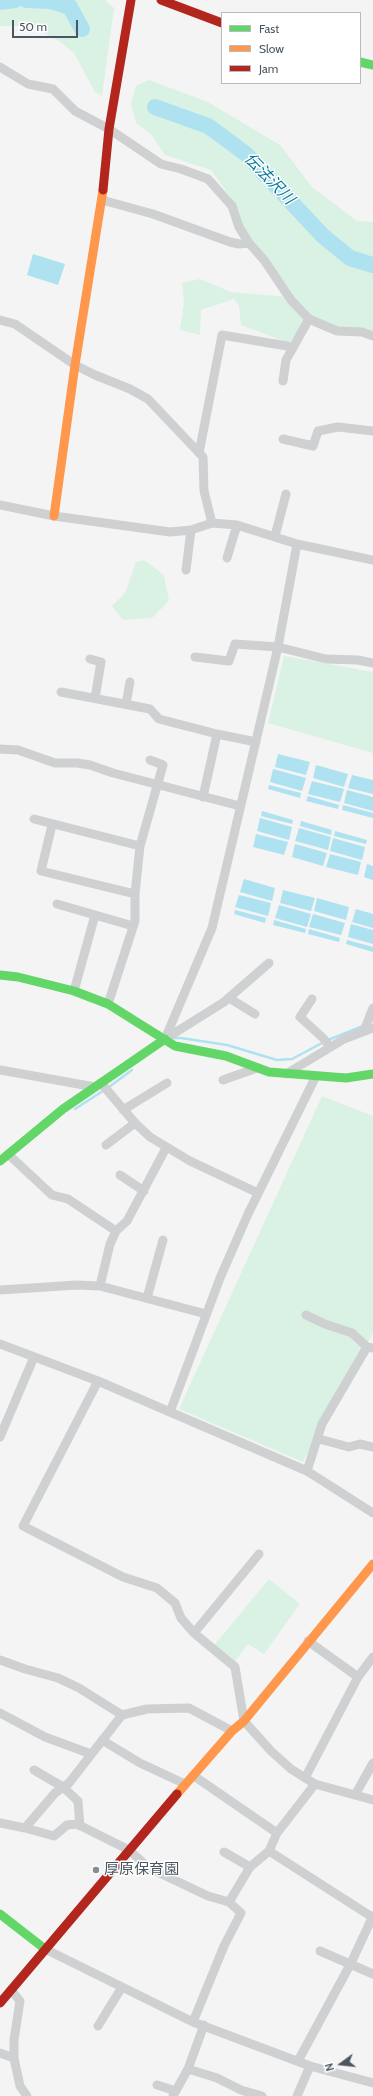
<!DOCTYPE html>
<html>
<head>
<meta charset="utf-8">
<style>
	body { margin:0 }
	#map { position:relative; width:373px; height:2096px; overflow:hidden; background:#f4f4f4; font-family:Cabin,sans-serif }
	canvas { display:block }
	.legend { position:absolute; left:221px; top:12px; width:140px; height:72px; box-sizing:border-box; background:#fff; border:1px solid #b7bbc0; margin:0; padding:5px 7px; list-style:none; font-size:12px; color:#4a5661 }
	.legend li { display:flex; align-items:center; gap:8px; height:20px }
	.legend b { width:20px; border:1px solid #b7bbc0 }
	.north { position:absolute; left:321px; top:2044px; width:40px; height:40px; -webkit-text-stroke:3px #fff; paint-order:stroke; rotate:255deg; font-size:11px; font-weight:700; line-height:16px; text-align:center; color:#4a5661 }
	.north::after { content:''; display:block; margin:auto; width:14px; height:18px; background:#4a5661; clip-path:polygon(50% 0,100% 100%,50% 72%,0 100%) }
	.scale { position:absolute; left:12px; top:20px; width:66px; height:18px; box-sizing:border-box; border:2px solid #4a5661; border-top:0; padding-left:5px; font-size:12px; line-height:14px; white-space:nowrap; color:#4a5661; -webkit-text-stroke:3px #fff; paint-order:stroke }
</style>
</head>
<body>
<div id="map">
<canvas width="373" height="2096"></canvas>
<ul class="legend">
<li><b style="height:5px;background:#63d668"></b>Fast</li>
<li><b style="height:5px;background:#ff974d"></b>Slow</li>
<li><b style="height:5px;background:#b3261e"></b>Jam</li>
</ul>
<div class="north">N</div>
<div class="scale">50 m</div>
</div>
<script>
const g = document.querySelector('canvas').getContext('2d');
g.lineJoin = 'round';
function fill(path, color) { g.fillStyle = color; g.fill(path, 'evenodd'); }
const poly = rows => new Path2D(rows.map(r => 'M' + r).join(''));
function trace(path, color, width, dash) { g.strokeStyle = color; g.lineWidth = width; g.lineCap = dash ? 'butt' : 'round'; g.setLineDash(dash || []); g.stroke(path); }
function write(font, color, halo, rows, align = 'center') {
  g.font = font + ' Cabin,"Noto Sans JP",sans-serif'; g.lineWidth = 3; g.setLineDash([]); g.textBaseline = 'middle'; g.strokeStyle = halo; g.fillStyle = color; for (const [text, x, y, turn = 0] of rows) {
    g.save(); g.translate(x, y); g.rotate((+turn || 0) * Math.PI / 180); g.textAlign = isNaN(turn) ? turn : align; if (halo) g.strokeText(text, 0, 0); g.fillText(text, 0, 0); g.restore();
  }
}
const green = poly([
	[22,0,105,0,114,8,102,96,95,92,74,53,59,41,31,26,0,26,0,2],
	[149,80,208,102,280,145,312,187,357,221,373,222,373,333,334,329,309,319,289,343,241,325,239,306,234,299,201,310,200,335,180,330,184,304,182,283,200,279,231,292,288,297,243,233,229,195,211,170,165,155,151,134,136,123,131,104,136,86],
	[144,560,164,575,169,601,152,618,123,620,112,606,125,593,136,562],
	[284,656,373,672,373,753,268,723],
	[322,1096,373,1116,373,1333,303,1462,179,1409],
	[269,1579,300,1604,264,1654,248,1644,234,1662,212,1648]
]);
const water = poly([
	[33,254,65,264,58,285,27,275],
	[278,754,310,762,306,775,275,767],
	[316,765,348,774,344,787,313,778],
	[273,769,306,778,302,791,270,782],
	[352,775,373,780,373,794,348,788],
	[312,781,344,789,340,802,308,794],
	[269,785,301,793,300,798,268,789],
	[347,790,373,797,373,811,344,803],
	[308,796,339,805,338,809,306,801],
	[343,805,373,813,373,818,342,810],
	[262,811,293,820,292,824,261,816],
	[260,818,292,827,289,840,257,831],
	[301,821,332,830,331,835,300,826],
	[299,828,331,837,328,850,295,841],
	[335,831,367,840,366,844,334,836],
	[256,834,288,842,284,855,253,847],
	[333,838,365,847,362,860,330,851],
	[295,844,327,853,323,866,292,857],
	[330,854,361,862,358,875,326,867],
	[367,864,373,866,373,880,364,877],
	[244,879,275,888,272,901,240,892],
	[283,890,315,898,311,911,280,903],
	[239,895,271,903,268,916,235,907],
	[317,898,349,907,346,920,314,911],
	[279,905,311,914,307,927,275,918],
	[356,909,373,914,373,928,352,922],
	[235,910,266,918,265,923,234,914],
	[313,914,345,923,341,935,309,927],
	[274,920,306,929,305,933,273,925],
	[351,924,373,930,373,944,348,937],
	[309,929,340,938,339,942,308,934],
	[347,940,373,947,373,952,346,944]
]);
const stream = poly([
	[174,1038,181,1038,227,1045,277,1060,292,1059,324,1042],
	[328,1040,363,1026],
	[75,1109,109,1087,132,1070]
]);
const river = poly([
	[26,0,51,1,70,7,82,29],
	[0,2,15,0],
	[155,107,208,126,230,142,247,155,323,236,350,258,373,265]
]);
const street = poly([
	[0,67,28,84,53,89,75,111,109,129,161,164,181,169,208,179,232,206,239,227,249,243,264,260,291,300,309,319,337,331,362,332,373,336],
	[102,200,153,214,230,242,239,244,249,243],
	[0,320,15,324,75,365,95,375,130,389,148,399,203,457,204,491,212,523],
	[283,381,286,360,309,319],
	[283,439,313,446,318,431,338,427,373,431],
	[199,453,222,335,293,347],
	[0,505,54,516,170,532,191,530,212,523,237,525,297,544,373,560],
	[275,536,286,494],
	[227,558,237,525],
	[186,570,191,530],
	[195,657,229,661,235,644,278,647,326,659,358,660,373,663],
	[90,659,101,662,95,698],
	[61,692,150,709,159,719,217,734,256,742],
	[126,704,130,682],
	[0,749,18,750,55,763,77,763,90,765,113,773,240,806],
	[203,797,217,734],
	[34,819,140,846],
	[52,825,41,871,135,894],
	[57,904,133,926],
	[74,991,95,915],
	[229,998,255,1014],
	[312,999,300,1017,323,1038,330,1047],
	[108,1004,135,921,135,894,140,846,163,765,150,760],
	[364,1031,373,1008],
	[165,1039,212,928,278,647,297,544],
	[165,1039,224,1002,269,963],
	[0,1070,95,1087],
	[286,1074,344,1039,373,1028],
	[223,1080,257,1068],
	[101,1083,135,1123,150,1137,190,1161,258,1193],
	[123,1110,167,1083],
	[106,1145,135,1123],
	[8,1154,52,1195,68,1199,116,1231],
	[120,1175,144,1191],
	[100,1286,110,1244,116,1231,127,1221,166,1148],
	[0,1290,77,1285,100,1286,206,1314],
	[147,1298,163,1240],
	[306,1315,325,1324,352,1333,367,1347],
	[0,1344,98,1381,307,1471,373,1513],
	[98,1381,23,1526,123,1577,157,1588,175,1603,181,1618,194,1633,235,1667,244,1721,271,1751,291,1769,315,1784,373,1800],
	[170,1412,220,1278,248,1214,316,1076],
	[0,1437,34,1357],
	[319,1439,349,1447,360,1444,373,1447],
	[307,1471,322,1424,367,1347,373,1348],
	[194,1633,259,1554],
	[0,1660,25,1669,58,1678,79,1688,122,1715,147,1709,189,1708,232,1731],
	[358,1677,373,1657],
	[0,1713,45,1737,91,1754],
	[102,1740,140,1763,185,1784],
	[34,1770,63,1787,78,1801,80,1826],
	[194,1776,277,1833],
	[305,1778,358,1677,308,1641],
	[355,1795,373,1763],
	[0,1823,25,1828,55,1793,69,1783,122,1715],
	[25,1828,54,1836,67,1825,77,1824,129,1850,149,1868,208,1896,229,1902,241,1913,224,1946,193,2022],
	[269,1851,372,1917],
	[224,1852,250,1867],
	[229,1902,250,1867,269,1851,277,1833,315,1784],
	[45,1949,193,2022,310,2066,373,2083],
	[320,1951,373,1974],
	[11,1990,20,2001,14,2040,14,2058,20,2086,27,2096],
	[98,2026,122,1987],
	[0,2053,14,2058],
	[298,2061,351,1963,373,1916],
	[188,2069,217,2078,241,2090,262,2096],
	[157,2085,176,2091],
	[173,2096,188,2069,204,2025],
	[297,2096,310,2066]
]);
const fast = poly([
	[360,62,373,65],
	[0,975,18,977,74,991,108,1004,175,1046,226,1056,269,1072,346,1078,373,1074],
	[0,1161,63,1109,165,1039],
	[0,1914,45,1949]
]);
const slow = poly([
	[54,516,75,365,103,190],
	[177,1794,232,1731,244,1721,373,1564]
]);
const jam = poly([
	[161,0,222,23],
	[103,190,109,129,131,0],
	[0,2003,177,1794]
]);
const markers = [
	[96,1870,4,"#868d94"]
];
const poiNames = [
	["厚原保育園",104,1870]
];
const waterNames = [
	["伝法沢川",269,179,46]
];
fill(green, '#d9f2e3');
fill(water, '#aee2f0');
trace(stream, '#aee2f0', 2.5);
trace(river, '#aee2f0', 16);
trace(street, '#ced0d2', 9);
trace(fast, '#63d668', 9);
trace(slow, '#ff974d', 9);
trace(jam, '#b3261e', 9);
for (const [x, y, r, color] of markers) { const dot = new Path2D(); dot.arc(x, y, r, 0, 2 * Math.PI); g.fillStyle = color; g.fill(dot); trace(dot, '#fff', 1.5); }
write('15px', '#4a5661', '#fff', poiNames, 'left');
write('italic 16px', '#0c7c9b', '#fff', waterNames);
</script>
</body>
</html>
